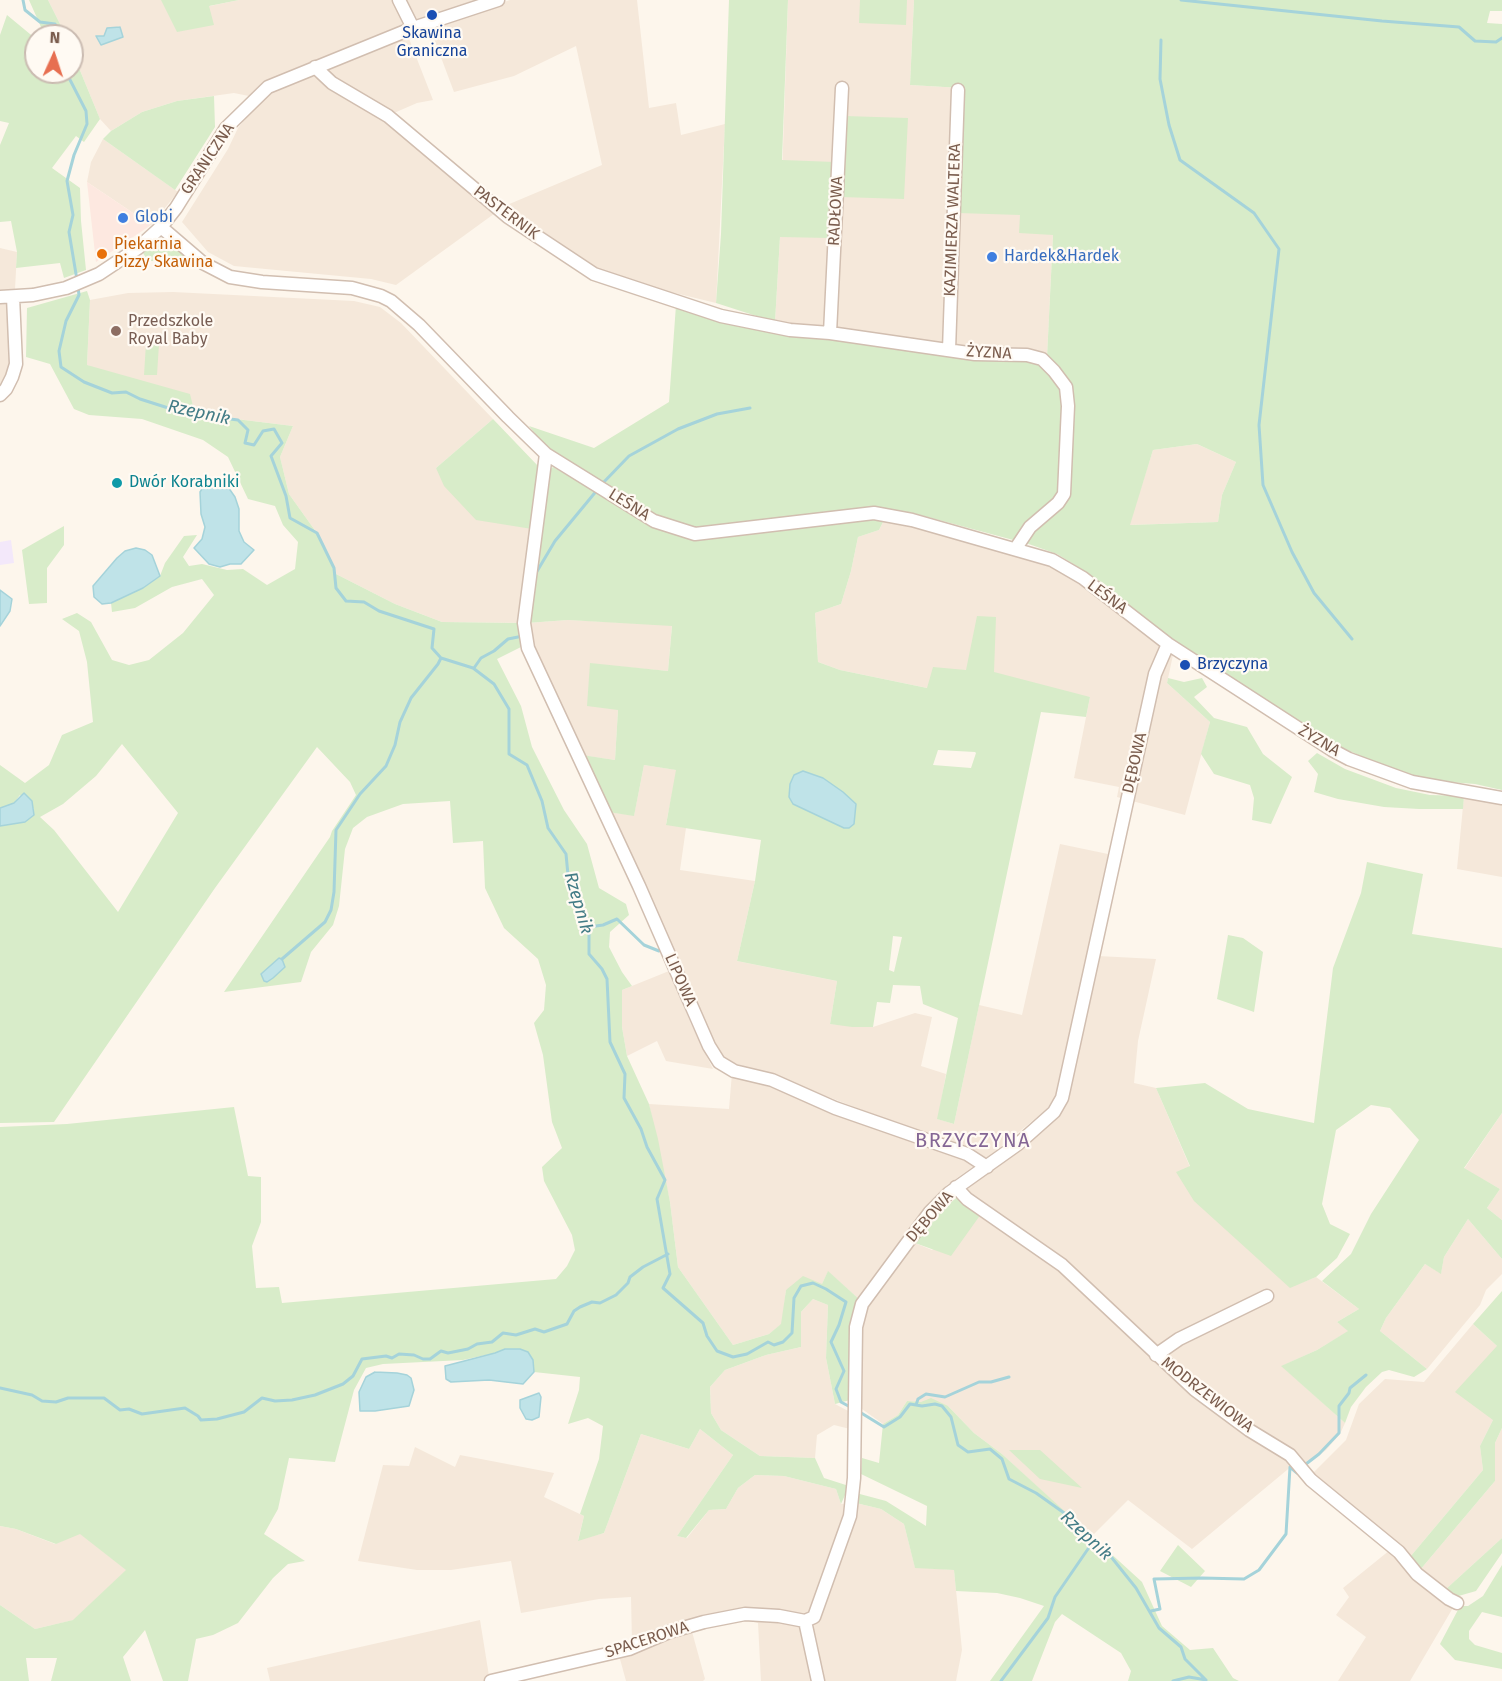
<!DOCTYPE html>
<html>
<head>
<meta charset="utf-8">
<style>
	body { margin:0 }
	#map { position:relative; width:1502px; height:1681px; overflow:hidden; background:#fdf6ec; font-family:"Fira Sans",sans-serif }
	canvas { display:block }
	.north { position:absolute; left:24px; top:24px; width:60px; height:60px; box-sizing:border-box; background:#fffaf3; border:2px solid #cabbb1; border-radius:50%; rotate:3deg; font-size:16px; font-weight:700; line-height:24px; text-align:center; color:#7a5c4d }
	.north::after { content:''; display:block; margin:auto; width:21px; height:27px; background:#e76f51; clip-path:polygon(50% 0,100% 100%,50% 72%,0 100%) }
</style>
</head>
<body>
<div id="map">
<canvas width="1502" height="1681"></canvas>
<div class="north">N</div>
</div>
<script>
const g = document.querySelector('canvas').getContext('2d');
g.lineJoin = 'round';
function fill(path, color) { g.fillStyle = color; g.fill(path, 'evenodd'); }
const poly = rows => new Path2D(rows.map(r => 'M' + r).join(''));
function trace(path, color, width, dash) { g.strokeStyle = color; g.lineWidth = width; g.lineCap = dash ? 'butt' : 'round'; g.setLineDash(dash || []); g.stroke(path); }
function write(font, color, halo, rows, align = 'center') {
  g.font = font + ' "Fira Sans",sans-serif'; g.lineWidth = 4.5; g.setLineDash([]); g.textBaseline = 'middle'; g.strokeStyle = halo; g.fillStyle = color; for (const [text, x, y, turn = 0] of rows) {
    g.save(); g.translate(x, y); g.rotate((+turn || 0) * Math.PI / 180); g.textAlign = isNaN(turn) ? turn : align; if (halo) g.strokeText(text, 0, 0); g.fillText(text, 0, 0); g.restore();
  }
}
const residential = poly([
	[48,0,207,0,210,6,239,0,486,0,339,51,295,70,258,89,249,96,234,93,177,101,142,112,111,131,100,119,72,51,72,36,66,36],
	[510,0,637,0,649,108,676,103,681,135,725,124,716,303,642,285,592,267,507,205,602,165,576,46,514,76,454,92,430,28],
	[788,0,914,0,910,85,962,88,1020,215,1053,234,1047,357,955,348,775,322,780,237],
	[408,36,433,100,417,103,394,113,335,81,325,67],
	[311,75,386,119,498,211,396,285,371,279,234,266,208,252,182,222,228,149,238,128,259,102,272,92],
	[103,139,178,192,151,225,87,182,91,162],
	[0,248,17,252,11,364,0,390],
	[173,292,354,301,380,307,401,323,493,419,436,468,539,530,527,623,568,620,672,625,668,671,590,664,618,710,615,760,580,755,531,648,527,623,442,622,395,604,336,574,314,529,289,494,280,457,293,426,195,414,87,365,90,300,128,293],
	[1197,444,1236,462,1222,495,1218,522,1129,525,1153,450],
	[885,518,1051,564,1076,579,1173,655,1167,683,1210,722,1185,815,1117,797,1119,787,1074,778,1090,697,927,688,840,670,818,662,815,613,841,604,851,571,858,537,879,530],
	[644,765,677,770,666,824,686,828,680,870,755,881,737,961,837,981,830,1024,873,1027,915,1013,932,1017,921,1066,946,1074,938,1119,954,1124,979,1005,1022,1015,1060,844,1108,854,1058,1092,1047,1109,987,1158,774,1076,725,1060,718,1049,678,968,606,812,634,815],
	[1464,796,1502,802,1502,877,1457,869],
	[1098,956,1156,959,1138,1041,1134,1083,1156,1088,1190,1167,1177,1172,1290,1287,1316,1277,1359,1309,1337,1322,1349,1331,1317,1350,1282,1366,1345,1423,1340,1434,1326,1450,1308,1464,1241,1415,1207,1393,965,1188,1061,1114,1071,1088],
	[669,971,691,1024,713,1069,666,1061,657,1041,627,1056,622,1027,622,990],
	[732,1073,967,1161,974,1166,947,1185,925,1208,860,1300,828,1272,822,1284,786,1290,782,1324,769,1334,733,1345,678,1267,670,1202,649,1104,729,1109],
	[1502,1113,1502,1220,1487,1208,1500,1189,1464,1169],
	[981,1214,1066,1273,1090,1298,1284,1455,1293,1465,1192,1549,1128,1500,1091,1537,1002,1454,974,1433,948,1406,907,1401,898,1415,883,1424,862,1409,861,1341,865,1305,915,1243,932,1250],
	[1468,1219,1502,1259,1502,1274,1486,1290,1480,1305,1427,1369,1380,1331,1386,1318,1425,1264,1441,1273,1444,1257],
	[813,1299,828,1305,826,1358,835,1404,852,1413,850,1429,834,1425,817,1435,815,1458,760,1456,721,1430,711,1413,710,1387,725,1370,766,1355,801,1347,801,1312],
	[1473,1324,1497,1346,1493,1420,1480,1446,1483,1470,1410,1557,1387,1534,1311,1475,1346,1440,1359,1404,1385,1379,1424,1382],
	[1502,1428,1502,1538,1446,1589,1420,1570,1495,1481,1495,1443],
	[700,1429,733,1455,677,1536,687,1538,709,1510,726,1509,738,1488,755,1475,784,1476,836,1489,841,1504,856,1503,881,1509,904,1524,915,1567,954,1570,962,1650,956,1681,761,1681,758,1623,744,1620,691,1628,705,1679,703,1681,626,1681,617,1648,632,1643,631,1597,599,1599,521,1613,511,1561,451,1570,417,1570,358,1561,383,1465,409,1466,415,1447,455,1467,460,1455,554,1473,544,1497,584,1516,578,1540,604,1533,641,1434,689,1449],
	[0,1526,16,1529,55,1544,80,1533,127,1570,74,1620,35,1629,0,1605],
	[1390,1550,1454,1606,1410,1681,1338,1681,1366,1637,1336,1615,1349,1597,1343,1588],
	[480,1620,489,1676,522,1672,523,1681,270,1681,267,1668]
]);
const commercial = poly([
	[87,182,151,225,96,262]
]);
const education = poly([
	[11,540,14,563,0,565,0,542]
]);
const green = poly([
	[29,0,48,0,66,36,38,36,41,27],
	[161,0,239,0,209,6,214,25,177,32],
	[729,0,788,0,782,160,835,162,829,238,780,237,775,322,716,303,721,234],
	[860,0,907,0,906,25,859,23],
	[914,0,1502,0,1502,11,1490,11,1487,23,1502,24,1502,790,1475,784,1436,781,1391,770,1339,746,1160,634,1088,573,1057,554,1023,542,1058,507,1071,404,1047,357,1053,235,1019,233,1020,215,958,213,962,88,910,85],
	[1197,444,1236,462,1222,495,1218,522,1130,525,1153,450],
	[7,15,36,39,36,72,72,72,72,51,100,119,84,142,76,136,52,168,80,188,81,221,86,270,64,278,60,263,16,268,17,252,11,221,0,222,0,145,9,123,0,121,0,35],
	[214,96,215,127,175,190,103,139,111,131,142,112,177,101],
	[845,116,908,118,904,199,841,197],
	[162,241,175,246,185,253,186,260,181,263,169,264,169,261,148,261,143,253,157,242],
	[87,291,90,300,87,365,190,394,195,414,293,426,280,457,289,494,314,529,336,574,395,604,442,622,521,623,523,646,497,659,521,706,532,747,564,810,587,844,599,888,626,904,629,915,610,932,609,947,622,972,632,986,622,990,622,1027,627,1056,649,1104,658,1139,670,1202,678,1267,733,1345,769,1334,781,1324,786,1290,803,1276,822,1284,828,1271,860,1300,850,1400,835,1404,826,1358,828,1305,813,1299,801,1312,801,1347,766,1355,725,1370,710,1387,711,1413,721,1430,760,1456,815,1458,824,1478,849,1486,841,1504,836,1489,784,1476,755,1475,738,1488,726,1509,709,1510,686,1538,677,1536,733,1455,700,1429,689,1449,641,1434,604,1533,578,1541,584,1516,580,1514,599,1459,603,1426,588,1418,568,1424,579,1390,580,1377,534,1372,534,1366,520,1349,505,1349,495,1353,463,1360,383,1364,366,1368,354,1390,335,1462,289,1458,278,1509,264,1534,305,1561,288,1564,273,1578,238,1623,213,1635,196,1639,188,1681,163,1681,145,1630,123,1657,131,1681,51,1681,57,1658,26,1658,29,1681,0,1681,0,1605,35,1629,73,1620,126,1570,80,1534,56,1544,16,1529,0,1526,0,1127,67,1124,234,1107,248,1176,261,1177,261,1222,252,1246,256,1288,279,1287,282,1303,556,1279,567,1266,575,1250,572,1235,544,1181,542,1167,562,1148,552,1122,543,1055,534,1023,544,1010,546,985,538,959,504,928,485,888,483,841,453,843,450,801,403,804,367,817,353,828,345,849,339,906,333,925,311,952,301,982,224,992,330,837,332,831,356,795,350,782,317,747,215,888,54,1122,0,1123,0,826,25,822,34,815,34,809,20,795,14,803,0,808,0,765,25,783,49,765,62,735,93,722,87,662,79,631,62,619,77,613,91,622,112,660,129,665,149,660,183,633,214,595,202,579,172,587,135,608,112,612,111,603,143,588,160,576,165,563,184,536,197,535,183,557,189,566,202,564,227,570,243,569,267,585,295,569,298,542,283,525,275,506,248,499,228,457,203,440,142,419,89,415,74,409,50,364,26,357,27,308],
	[122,744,178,813,118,912,54,830,40,817,63,804,96,776],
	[676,305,726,322,1027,357,1042,364,1063,390,1061,492,1017,541,913,513,879,507,822,512,747,525,697,529,654,517,548,450,529,426,594,448,669,402],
	[146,343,159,344,157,375,144,375],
	[493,419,538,466,532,529,476,520,444,486,436,468],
	[553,467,579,482,695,538,748,535,822,522,885,518,879,530,858,537,851,571,841,604,815,613,818,662,840,670,927,688,933,667,966,670,977,616,996,617,994,672,1090,697,1086,717,1041,712,954,1124,937,1119,958,1018,923,1004,920,986,893,985,890,1003,877,1002,873,1027,852,1027,830,1024,837,981,737,961,755,881,761,840,666,825,676,770,644,765,634,816,608,812,582,755,615,760,618,710,587,706,590,663,668,671,672,626,568,620,527,623,547,472],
	[938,750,975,752,976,753,971,768,933,765],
	[893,936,902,937,894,972,889,970],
	[64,526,64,545,47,568,47,603,29,604,22,550],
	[1168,678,1184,682,1202,678,1207,687,1194,697,1214,718,1247,727,1263,754,1292,777,1271,824,1252,820,1254,798,1250,785,1214,774,1201,754,1210,722,1167,683],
	[1317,753,1345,769,1396,788,1430,795,1464,796,1463,809,1419,809,1384,807,1338,799,1314,792,1318,774,1308,761],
	[1367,862,1423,874,1412,934,1502,948,1502,1113,1464,1168,1500,1189,1487,1208,1502,1220,1502,1259,1468,1219,1444,1257,1441,1274,1425,1264,1386,1318,1380,1331,1427,1369,1414,1377,1389,1370,1382,1372,1366,1387,1351,1407,1345,1423,1281,1366,1317,1350,1348,1331,1337,1322,1359,1309,1322,1281,1351,1254,1371,1214,1419,1140,1390,1108,1371,1105,1336,1130,1322,1204,1330,1224,1350,1234,1337,1258,1316,1277,1290,1288,1194,1201,1176,1172,1190,1166,1156,1088,1205,1083,1248,1109,1314,1123,1333,968,1361,893],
	[1228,935,1243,938,1263,952,1254,1012,1217,999],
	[957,1197,981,1214,951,1256,915,1243,935,1217],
	[1502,1291,1502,1428,1495,1443,1495,1481,1420,1570,1410,1557,1483,1470,1480,1446,1493,1420,1455,1392,1497,1346,1473,1324],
	[931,1398,948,1406,974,1433,1002,1454,1142,1582,1162,1626,1190,1650,1213,1648,1233,1678,1239,1681,1128,1681,1131,1671,1121,1653,1062,1614,1055,1622,1032,1681,990,1681,1044,1606,1020,1598,997,1593,956,1591,954,1570,915,1568,904,1524,881,1509,856,1503,856,1493,886,1501,926,1526,927,1506,861,1474,862,1458,879,1463,883,1424,898,1415,907,1401,921,1402],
	[1009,1450,1040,1450,1082,1488,1040,1479],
	[1502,1538,1502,1553,1476,1591,1455,1597,1446,1589],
	[1178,1545,1205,1571,1191,1587,1160,1571],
	[1502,1565,1502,1617,1482,1612,1469,1631,1469,1639,1475,1645,1502,1653,1502,1669,1455,1660,1440,1644,1460,1606,1468,1606,1483,1596]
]);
const water = poly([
	[120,27,123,37,101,45,96,36,104,36,107,28,120,27],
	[218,482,228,487,235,497,239,509,239,531,244,542,254,550,241,564,230,564,220,567,209,564,194,548,202,539,205,527,201,514,200,492,206,483,218,482],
	[136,548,145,550,152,555,160,576,143,588,111,603,102,604,94,597,93,586,117,558,125,551,136,548],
	[0,590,12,599,10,611,0,626,0,590],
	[803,771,823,778,843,792,856,804,854,824,849,828,844,828,793,804,789,797,790,784,794,775,803,771],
	[24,793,32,801,34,815,25,822,0,826,0,808,14,803,24,793],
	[279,958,282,959,285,967,273,978,267,982,264,981,261,974,279,958],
	[505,1349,520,1349,528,1352,533,1360,534,1372,523,1384,489,1380,451,1382,446,1379,445,1366,495,1353,505,1349],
	[375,1372,397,1373,407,1375,411,1378,414,1390,409,1406,375,1411,360,1411,359,1392,366,1377,375,1372],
	[539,1393,541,1397,539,1417,532,1420,526,1419,520,1408,520,1400,539,1393]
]);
const stream = poly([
	[23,0,25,10,40,22,55,24,60,33,60,36],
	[1181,0,1382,21,1459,27,1475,41,1496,42,1502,38],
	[1161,40,1160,79,1169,125,1180,160,1254,213,1279,249,1259,425,1263,485,1292,552,1314,593,1352,639],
	[66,72,86,111,87,124,74,155,67,181,73,215,69,232,77,280],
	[78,287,79,295,66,321,59,351,61,367,84,382,112,393,126,392,140,399,184,413,238,420,248,430,245,443,254,445,263,431,274,429,282,443,271,456,286,496,290,518,317,533,334,568,336,588,346,601,364,602,379,611,434,629,432,648,441,658,473,668,494,684,509,709,509,754,527,765,542,801,548,828,566,854,568,875,585,913,589,927,589,954,602,969,607,979,610,1042,625,1074,624,1098,641,1129,647,1147,665,1180,657,1199,670,1274,663,1288,703,1323,707,1336,717,1351,733,1357,747,1354,768,1342,774,1345,783,1342,792,1333,794,1298,801,1286,813,1283,826,1289,846,1302,839,1325,831,1342,844,1371,836,1389,841,1402,852,1408],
	[601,485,629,456,678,429,717,414,750,408],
	[536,573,555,541,598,489],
	[474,668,481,658,494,651,508,639,523,636],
	[589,927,603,925,617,919,644,945,659,951],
	[282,959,325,922,331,910,334,892,336,830,360,794,386,766,395,745,400,722,411,698,438,664,441,658],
	[0,1388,32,1395,42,1401,56,1402,68,1398,104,1398,120,1410,129,1409,142,1414,185,1408,198,1416,201,1420,217,1419,244,1412,262,1398,275,1401,292,1400,315,1395,343,1384,353,1376,362,1359,386,1356,392,1358,399,1354,414,1355,423,1359,430,1359,441,1351,448,1353,468,1349,477,1344,492,1342,503,1333,516,1335,535,1329,544,1332,567,1324,574,1311,580,1307,592,1302,600,1303,616,1295,628,1283,630,1277,643,1267,668,1254],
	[916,1405,918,1399,926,1394,945,1397,979,1382,991,1382,1009,1377],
	[858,1411,884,1427,900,1417,910,1404,922,1406,935,1404,942,1406,951,1417,958,1445,968,1452,990,1449,1002,1459,1009,1479,1036,1493,1067,1515,1090,1545,1108,1553,1136,1588,1159,1628,1181,1647,1185,1659,1206,1680,1189,1677,1173,1681],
	[1306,1464,1319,1454,1339,1433,1339,1406,1349,1393,1350,1388,1366,1375],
	[1151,1611,1160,1609,1154,1579,1202,1578,1244,1579,1259,1570,1286,1534,1290,1467,1297,1473],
	[1001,1681,1048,1618,1055,1597,1090,1546]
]);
const minor = poly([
	[399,0,413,28],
	[315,67,332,83,388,116,508,217,594,274,721,316,790,330,830,333,975,354,1027,355,1042,359,1054,371,1066,387,1068,406,1064,494,1058,503,1030,527,1016,548],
	[161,227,203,263,230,277,262,282,352,288,381,296,391,301,419,325,508,417,546,454,654,521,695,534,874,513,912,520,1052,560,1083,578,1168,644,1332,750,1349,759,1412,782,1502,798],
	[0,297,33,295,66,288,99,274,138,248,161,227,176,208,226,128,268,87,413,28,498,0],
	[830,333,842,88],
	[949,350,958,90],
	[0,395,6,389,12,377,16,364,13,297],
	[546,454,524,623,528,648,639,886,709,1046,719,1062,734,1071,772,1080,835,1108,967,1154,987,1167],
	[956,1187,967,1199,1062,1265,1195,1390,1249,1430,1290,1455,1311,1480,1399,1552,1417,1574,1449,1599,1457,1603],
	[1156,1355,1179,1339,1267,1296],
	[491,1681,629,1649,669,1632,704,1622,745,1614,779,1616,805,1621],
	[818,1681,805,1621,814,1617,850,1516,854,1478,856,1327,862,1304,930,1212,949,1193,1018,1144,1054,1112,1062,1098,1155,674,1168,644]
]);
const markers = [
	[432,15,6,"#1a4fb4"],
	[123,218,6,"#3f7fe0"],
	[102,254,6,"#e8710a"],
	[992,257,6,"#3f7fe0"],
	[116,331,6,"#8d6e63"],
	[117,483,6,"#0f9aa8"],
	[1185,665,6,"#1a4fb4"]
];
const transitNames = [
	["Skawina",432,34],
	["Graniczna",432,52],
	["Brzyczyna",1197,665,"left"]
];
const streetNames = [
	["GRANICZNA",208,159,-56],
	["RADŁOWA",836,211,-87],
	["PASTERNIK",506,213,37],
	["KAZIMIERZA WALTERA",953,220,-88],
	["ŻYZNA",989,353,3],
	["LEŚNA",629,505,32],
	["LEŚNA",1107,597,37],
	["ŻYZNA",1319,741,31],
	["DĘBOWA",1135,763,-77],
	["LIPOWA",680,980,66],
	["DĘBOWA",930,1217,-49],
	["MODRZEWIOWA",1207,1395,38],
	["SPACEROWA",647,1640,-18]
];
const shopNames = [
	["Globi",135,218],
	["Hardek&Hardek",1004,257]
];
const foodNames = [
	["Piekarnia",114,245],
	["Pizzy Skawina",114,263]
];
const educationNames = [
	["Przedszkole",128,322],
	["Royal Baby",128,340]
];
const cultureNames = [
	["Dwór Korabniki",129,483]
];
const waterNames = [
	["Rzepnik",199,413,12],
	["Rzepnik",578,903,74],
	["Rzepnik",1086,1536,43]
];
const quarterNames = [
	["BRZYCZYNA",973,1141]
];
fill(residential, '#f5e8da');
fill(commercial, '#fde8e0');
fill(education, '#f3e8fa');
fill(green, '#d8ecc9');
fill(water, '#bfe3e8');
trace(water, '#a5d3da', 1.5);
trace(stream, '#a5d3da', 3);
trace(minor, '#d1beb0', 15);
trace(minor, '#fff', 12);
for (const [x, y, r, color] of markers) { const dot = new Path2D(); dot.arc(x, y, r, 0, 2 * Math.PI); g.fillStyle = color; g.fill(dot); trace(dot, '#fffaf3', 2); }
write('16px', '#164399', '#fffaf3', transitNames);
write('16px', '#7a5c4d', '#fffaf3', streetNames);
write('16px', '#366cbe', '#fffaf3', shopNames, 'left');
write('16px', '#c56008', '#fffaf3', foodNames, 'left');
write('16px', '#785e54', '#fffaf3', educationNames, 'left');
write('16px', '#0d838f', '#fffaf3', cultureNames, 'left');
write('italic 18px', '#437c86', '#fffaf3', waterNames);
g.letterSpacing = '1.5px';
write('20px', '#846695', '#fffaf3', quarterNames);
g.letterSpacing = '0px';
</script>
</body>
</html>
